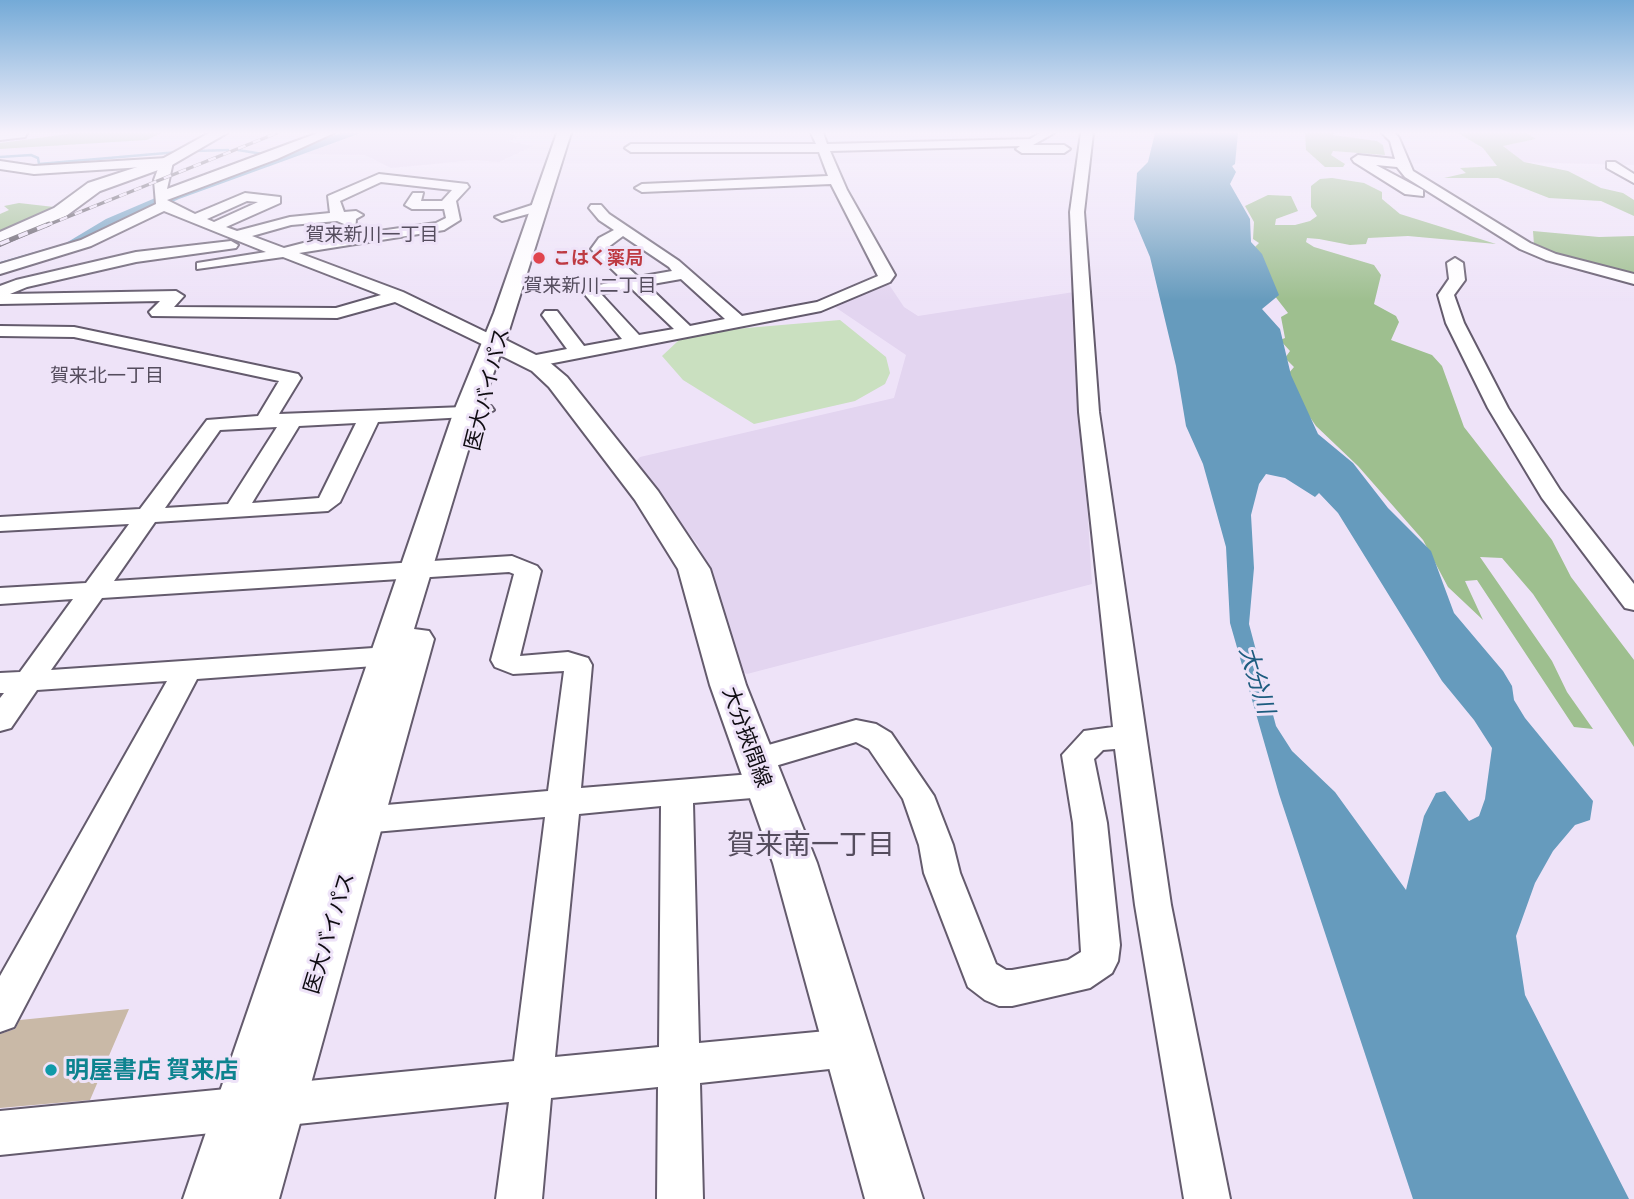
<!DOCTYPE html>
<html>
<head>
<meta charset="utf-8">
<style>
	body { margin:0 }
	canvas { display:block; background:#eee3f8 }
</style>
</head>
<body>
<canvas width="1634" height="1199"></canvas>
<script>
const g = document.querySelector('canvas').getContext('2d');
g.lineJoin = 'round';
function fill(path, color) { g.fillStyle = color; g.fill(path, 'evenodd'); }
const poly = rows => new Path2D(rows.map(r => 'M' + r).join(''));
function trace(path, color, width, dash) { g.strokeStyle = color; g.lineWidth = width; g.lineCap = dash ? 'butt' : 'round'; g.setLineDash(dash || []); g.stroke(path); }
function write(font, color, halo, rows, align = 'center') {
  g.font = font + ' "Exo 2","Noto Sans JP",sans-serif'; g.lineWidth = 6; g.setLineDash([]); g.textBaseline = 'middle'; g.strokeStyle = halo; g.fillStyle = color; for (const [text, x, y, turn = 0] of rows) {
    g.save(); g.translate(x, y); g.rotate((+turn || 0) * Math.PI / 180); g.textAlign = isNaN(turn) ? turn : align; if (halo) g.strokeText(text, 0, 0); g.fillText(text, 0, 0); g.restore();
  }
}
const built = poly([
	[363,133,506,133,519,137,506,141,533,146,499,162,474,160,391,168,365,155,304,154],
	[1526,133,1634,133,1634,165,1524,162,1503,146,1535,139],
	[888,283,904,307,918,316,1074,292,1092,584,747,674,741,671,710,571,698,545,633,464,640,457,894,398,906,355,835,307]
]);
const green = poly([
	[840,320,886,357,890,373,885,384,855,401,754,424,683,380,662,356,679,340,735,329]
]);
const forest = poly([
	[75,133,161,133,147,140,0,149,0,143],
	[1305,133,1335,133,1333,135,1377,141,1383,145,1385,155,1333,151,1331,155,1345,164,1343,167,1325,167,1306,150],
	[1458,133,1526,133,1536,139,1503,146,1524,162,1568,171,1601,188,1623,193,1634,200,1634,216,1601,201,1549,198,1498,178,1444,178,1466,173,1460,168,1497,166,1483,148],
	[1332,178,1364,183,1382,192,1382,199,1400,214,1496,244,1408,236,1368,238,1366,244,1350,245,1319,239,1307,238,1306,242,1314,247,1374,265,1381,275,1374,304,1396,316,1399,322,1391,340,1432,355,1442,366,1464,427,1552,540,1571,577,1634,660,1634,747,1533,594,1502,558,1480,557,1552,661,1567,692,1593,729,1574,727,1477,580,1465,581,1483,620,1448,587,1423,540,1358,466,1316,426,1305,410,1288,374,1294,367,1285,358,1290,351,1280,340,1285,338,1281,317,1288,313,1267,286,1255,247,1259,243,1253,239,1254,222,1245,206,1268,195,1291,196,1298,211,1276,219,1275,225,1295,225,1310,221,1317,216,1311,207,1311,186,1320,179],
	[19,203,54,207,0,234,0,214,9,210,4,206],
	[1533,231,1599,237,1634,236,1634,278,1544,253,1534,245]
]);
const water = poly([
	[1155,133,1238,133,1235,164,1232,166,1236,172,1230,184,1250,219,1251,242,1262,254,1279,295,1262,309,1280,329,1291,375,1318,434,1353,463,1388,508,1431,551,1454,613,1503,671,1512,686,1514,700,1525,718,1593,801,1590,820,1575,825,1553,851,1535,883,1516,936,1525,995,1629,1199,1413,1199,1279,794,1230,623,1226,547,1203,464,1186,426,1176,366,1150,257,1134,219,1137,173,1148,162],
	[1266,474,1285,478,1315,497,1319,493,1338,513,1442,681,1474,720,1492,748,1485,799,1479,816,1469,821,1445,791,1436,793,1424,816,1406,890,1335,792,1292,751,1276,726,1249,624,1254,568,1251,515,1259,484]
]);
const stream = poly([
	[238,150,269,155],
	[194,151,228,150],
	[281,156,288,156],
	[0,157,31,155,38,158,39,164,178,152]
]);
const river = poly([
	[341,133,361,133,179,199,118,227,78,251,0,274,0,262,66,243,106,219,167,193,341,133]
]);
const building = poly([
	[129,1009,90,1100,0,1108,0,1034,15,1029,20,1020]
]);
const minor = poly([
	[318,133,334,133,277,159,167,200,195,214,245,193,280,197,280,203,226,227,237,231,290,217,330,213,328,196,379,174,467,184,469,187,456,201,460,220,444,230,299,253,403,292,498,338,501,342,498,346,486,346,395,302,337,318,152,316,149,312,160,301,0,304,0,286,16,280,136,252,231,241,238,245,236,248,136,262,27,287,10,294,176,291,184,296,174,307,336,308,381,295,283,257,197,269,197,263,266,252,164,211,91,246,0,274,0,264,81,240,156,204,154,180,159,166,34,174,0,169,0,161,34,166,167,158,173,162,167,189,318,133],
	[381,182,452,190,442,201,421,201,423,193,413,193,405,205,412,209,444,209,446,218,436,223,315,240,284,248,252,236,291,225,337,221,344,224,345,231,355,231,356,219,363,215,356,211,344,212,340,201,381,182],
	[247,201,258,202,214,222,207,219,247,201],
	[811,133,823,133,827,144,1030,139,1040,133,1054,133,1033,145,1064,145,1070,149,1064,153,1022,153,1016,149,1020,146,830,151,847,190,895,275,890,282,821,311,533,367,526,365,524,361,526,357,567,349,542,315,545,311,557,311,584,346,622,339,582,291,584,288,623,280,591,249,599,238,614,230,599,220,589,208,591,205,601,205,609,214,679,261,742,316,817,302,878,276,831,184,642,192,635,188,642,184,828,176,819,152,631,152,625,148,631,144,816,144,811,133],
	[623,236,669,267,672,271,638,277,607,248,623,236],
	[681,279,725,319,690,326,647,285,681,279],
	[631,288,674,329,639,335,601,294,631,288],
	[1081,133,1093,133,1084,212,1099,412,1171,905,1230,1199,1184,1199,1135,905,1115,749,1103,750,1094,759,1107,823,1120,945,1118,961,1112,973,1090,988,1012,1006,999,1006,985,1000,968,987,924,873,919,845,903,799,869,749,856,742,755,772,744,768,739,760,744,752,856,720,876,724,891,733,934,796,953,845,960,873,996,964,1006,970,1012,970,1068,960,1081,952,1073,823,1062,755,1084,731,1113,727,1079,412,1070,212,1081,133],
	[1382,133,1395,133,1399,138,1413,171,1530,243,1556,254,1634,274,1634,284,1546,260,1520,249,1405,177,1397,167,1376,165,1423,190,1423,196,1405,194,1354,162,1352,159,1358,155,1395,159,1390,141,1382,133],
	[1607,162,1615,162,1634,174,1634,183,1607,168,1607,162],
	[541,202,548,206,546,209,502,221,495,217,541,202],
	[1455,258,1463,263,1465,280,1454,295,1464,323,1508,408,1560,490,1634,584,1634,610,1625,608,1542,498,1488,408,1446,323,1438,295,1449,279,1447,263,1455,258],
	[0,326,74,327,298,374,301,378,279,414,491,406,494,410,484,416,378,422,340,502,328,511,155,522,114,581,512,556,537,566,541,571,520,656,568,652,588,658,592,665,581,788,764,773,775,776,780,785,775,794,764,797,693,803,699,1043,848,1029,862,1034,868,1048,862,1062,848,1067,700,1083,703,1199,657,1199,658,1087,551,1098,542,1199,496,1199,509,1102,0,1155,0,1111,514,1061,545,817,363,833,351,829,346,820,351,811,363,807,548,791,564,671,513,674,495,667,491,660,514,574,509,572,102,598,51,670,388,647,398,649,402,656,398,663,388,665,197,679,14,1027,0,1032,0,976,167,681,37,690,11,728,0,731,0,698,4,693,0,693,0,673,20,672,73,599,0,604,0,588,86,583,129,524,0,531,0,517,140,509,207,420,258,416,279,381,74,337,0,336,0,326],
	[356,423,319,498,252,503,299,426,356,423],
	[277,427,228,504,165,508,220,430,277,427],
	[661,806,659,1047,555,1057,579,814,661,806]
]);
const major = poly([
	[209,133,227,133,172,165,100,191,66,216,0,245,0,232,54,208,88,183,162,159,209,133],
	[557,133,571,133,506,340,548,361,567,377,658,491,710,569,746,685,817,863,923,1199,865,1199,773,863,710,685,678,569,635,500,549,387,532,371,500,355,480,411,414,629,429,631,434,639,279,1199,183,1199,454,411,494,313,557,133]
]);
const highway = poly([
	[0,133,27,133,25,137,0,140,0,133]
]);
const railFar1 = poly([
	[45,226,277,133]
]);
const rail = poly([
	[0,244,49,224]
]);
const markers = [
	[539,258,7,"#e0444e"],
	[51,1070,7,"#0f9aa8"]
];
const farHealthnames = [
	["こはく薬局",553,258]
];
const farNeighbourhoodnames = [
	["賀来新川一丁目",372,235],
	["賀来新川二丁目",590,286],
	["賀来北一丁目",107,376]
];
const streetNames = [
	["医大バイパス",487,389,-76],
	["大分挾間線",747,737,70],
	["医大バイパス",329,933,-73]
];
const waterNames = [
	["大分川",1257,680,73]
];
const nearCulturenames = [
	["明屋書店 賀来店",65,1070]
];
const nearNeighbourhoodnames = [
	["賀来南一丁目",811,845]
];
fill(built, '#e3d5f0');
fill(green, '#cae0c0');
fill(forest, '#9ebf8f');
fill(water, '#669bbd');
trace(stream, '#669bbd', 2.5);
fill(river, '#669bbd');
fill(building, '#c9b9a7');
trace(minor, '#645b6d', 4);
trace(major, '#645b6d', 4);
trace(highway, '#645b6d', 4);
fill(minor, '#fff');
fill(major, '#fff');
fill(highway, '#fff');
trace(railFar1, '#544f59', 3.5);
trace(rail, '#544f59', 5);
trace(railFar1, '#eee3f8', 2.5, [8]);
trace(rail, '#eee3f8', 3.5, [10]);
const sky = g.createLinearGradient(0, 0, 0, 301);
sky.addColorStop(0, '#74aad7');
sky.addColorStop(0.44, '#f7f2fc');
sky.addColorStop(1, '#f7f2fc00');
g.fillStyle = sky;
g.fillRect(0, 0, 1634, 301);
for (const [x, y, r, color] of markers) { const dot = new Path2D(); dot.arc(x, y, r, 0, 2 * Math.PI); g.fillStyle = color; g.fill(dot); trace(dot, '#eee3f8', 2.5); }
write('bold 18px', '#be3a42', '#eee3f8', farHealthnames, 'left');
write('19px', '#554d5e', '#eee3f8', farNeighbourhoodnames);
write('21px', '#100d13', '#eee3f8', streetNames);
write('italic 23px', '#1d5c7f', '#eee3f8', waterNames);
write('bold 24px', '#0d838f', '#eee3f8', nearCulturenames, 'left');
write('28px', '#554d5e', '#eee3f8', nearNeighbourhoodnames);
</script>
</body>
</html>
